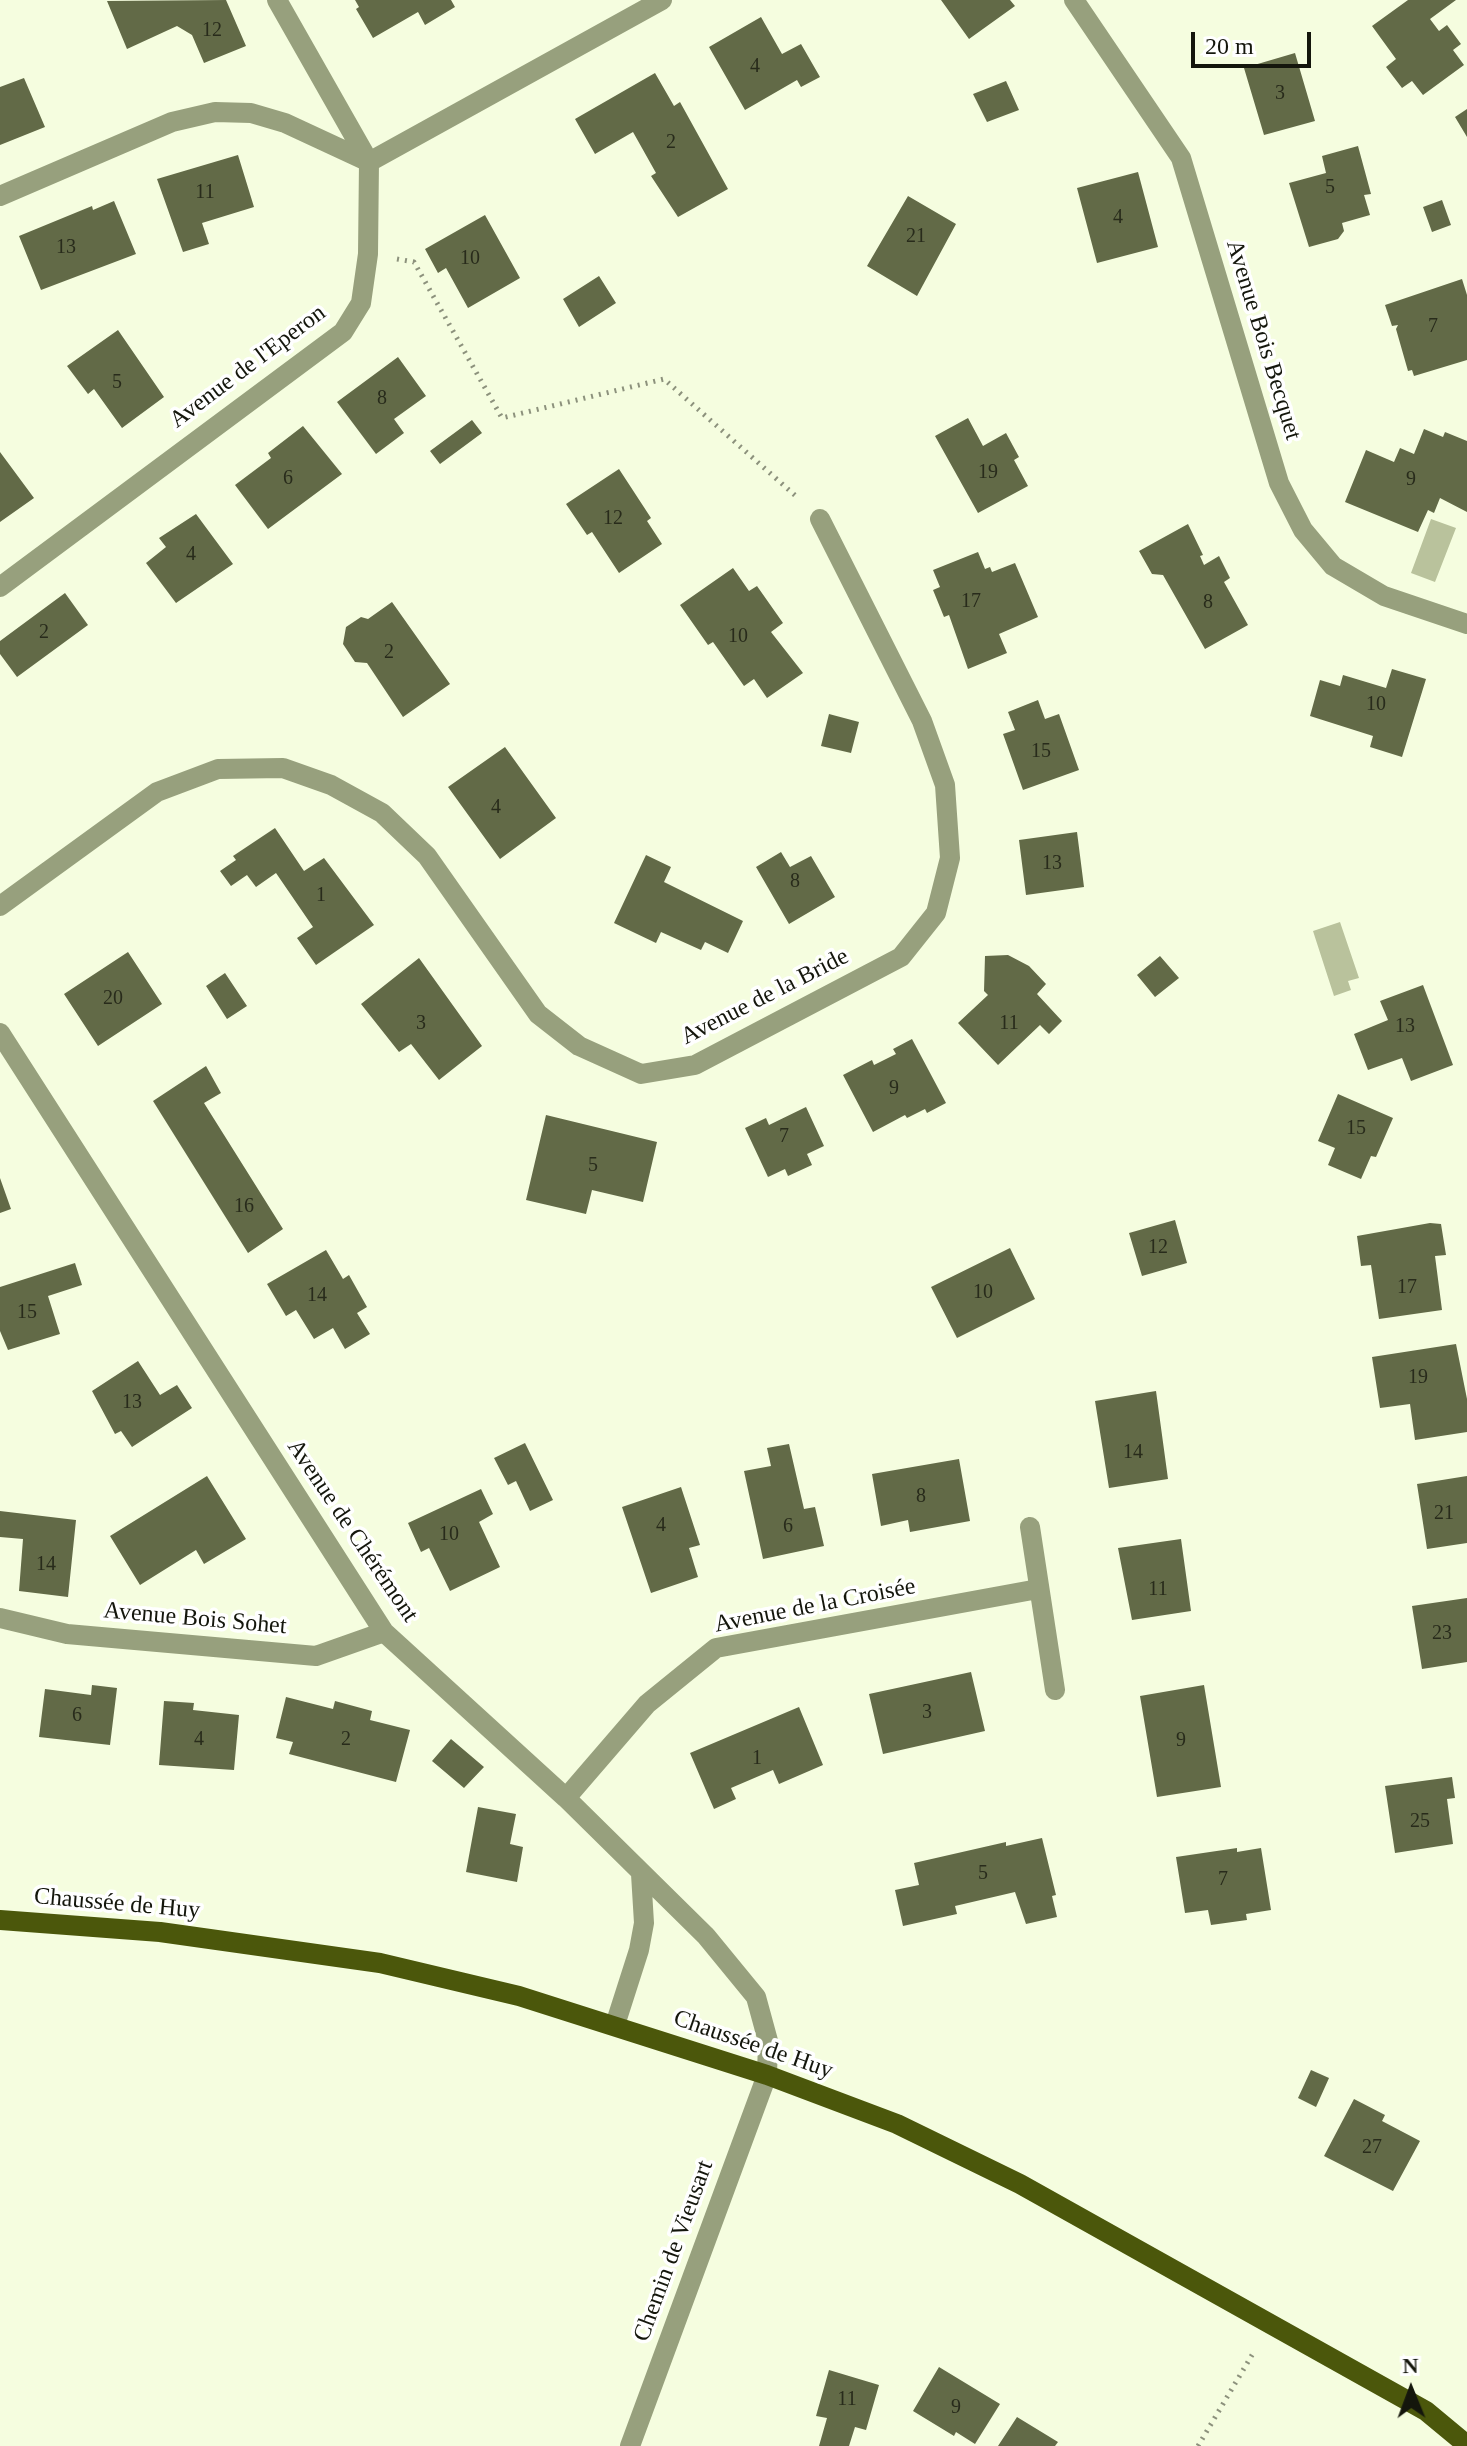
<!DOCTYPE html>
<html>
<head>
<meta charset="utf-8">
<style>
	body { margin:0 }
	#map { position:relative; width:1467px; height:2446px; overflow:hidden; background:#f5fddf; font-family:Georgia,serif }
	canvas { display:block }
	.north { position:absolute; left:1371px; top:2350px; width:80px; height:80px; -webkit-text-stroke:6px #fff; paint-order:stroke; rotate:359deg; font-size:22px; font-weight:700; line-height:32px; text-align:center; color:#14160c }
	.north::after { content:''; display:block; margin:auto; width:28px; height:36px; background:#14160c; clip-path:polygon(50% 0,100% 100%,50% 72%,0 100%) }
	.scale { position:absolute; left:1191px; top:32px; width:120px; height:36px; box-sizing:border-box; border:4px solid #14160c; border-top:0; padding-left:10px; font-size:24px; line-height:28px; white-space:nowrap; color:#14160c; -webkit-text-stroke:6px #fff; paint-order:stroke }
</style>
</head>
<body>
<div id="map">
<canvas width="1467" height="2446"></canvas>
<div class="north">N</div>
<div class="scale">20 m</div>
</div>
<script>
const g = document.querySelector('canvas').getContext('2d');
g.lineJoin = 'round';
function fill(path, color) { g.fillStyle = color; g.fill(path, 'evenodd'); }
const poly = rows => new Path2D(rows.map(r => 'M' + r).join(''));
function trace(path, color, width, dash) { g.strokeStyle = color; g.lineWidth = width; g.lineCap = dash ? 'butt' : 'round'; g.setLineDash(dash || []); g.stroke(path); }
function write(font, color, halo, rows, align = 'center') {
  g.font = font + ' Georgia,serif'; g.lineWidth = 7; g.setLineDash([]); g.textBaseline = 'middle'; g.strokeStyle = halo; g.fillStyle = color; for (const [text, x, y, turn = 0] of rows) {
    g.save(); g.translate(x, y); g.rotate((+turn || 0) * Math.PI / 180); g.textAlign = isNaN(turn) ? turn : align; if (halo) g.strokeText(text, 0, 0); g.fillText(text, 0, 0); g.restore();
  }
}
const water = poly([
	[1431,519,1456,528,1435,582,1411,573],
	[1340,922,1359,978,1348,981,1351,990,1334,996,1313,931]
]);
const building = poly([
	[226,0,246,46,204,63,192,35,177,26,127,49,107,1],
	[355,0,451,0,455,7,425,25,418,12,373,38,356,9,359,7],
	[941,0,1010,0,1015,6,969,39],
	[1408,0,1456,0,1430,19,1439,31,1447,25,1461,44,1453,50,1464,65,1423,95,1412,81,1402,88,1386,67,1396,59,1372,26],
	[761,17,782,54,801,44,820,77,801,87,797,80,745,110,709,47],
	[1295,53,1315,121,1264,135,1244,68],
	[655,73,674,106,680,102,728,189,678,217,651,176,656,173,633,132,595,154,575,119],
	[24,78,45,127,0,145,0,87],
	[1006,81,1019,110,987,122,973,94],
	[1467,109,1467,137,1455,117],
	[1358,146,1371,194,1364,195,1370,215,1342,223,1344,231,1338,239,1309,247,1289,183,1326,173,1322,156],
	[238,155,254,207,202,223,209,244,183,252,157,179],
	[1138,172,1158,247,1097,263,1077,188],
	[908,196,956,224,917,296,867,266],
	[1442,200,1451,225,1432,232,1423,207],
	[114,201,136,254,41,290,19,236,92,206,93,210],
	[485,215,520,278,468,308,446,268,438,273,425,249],
	[599,276,616,303,579,327,563,299],
	[1462,279,1467,295,1467,360,1414,376,1412,370,1408,371,1396,329,1398,325,1392,326,1385,305],
	[118,330,164,397,122,428,94,389,88,394,67,366],
	[398,357,426,396,394,419,404,433,376,454,337,402],
	[968,418,983,446,1006,433,1019,457,1014,460,1028,486,978,513,935,436],
	[472,420,482,433,440,464,430,451],
	[303,426,342,474,268,529,235,485,271,458,268,453],
	[1424,429,1443,437,1445,432,1467,441,1467,512,1440,498,1434,513,1428,510,1418,532,1345,502,1366,450,1394,462,1400,448,1414,454],
	[0,452,34,498,0,522],
	[619,469,651,518,647,521,662,544,619,573,592,532,587,535,566,504],
	[196,514,233,564,176,603,146,563,166,547,159,538],
	[1188,524,1203,555,1200,556,1204,565,1219,556,1230,578,1224,582,1248,625,1205,649,1163,575,1152,574,1139,551],
	[978,552,985,569,990,567,992,572,1015,563,1038,617,999,634,1007,653,968,669,949,615,944,617,933,590,940,587,933,570],
	[733,568,749,591,757,586,783,623,771,632,803,673,767,698,754,679,744,686,713,642,708,645,680,605],
	[65,593,88,625,17,677,0,654,0,641],
	[392,602,450,684,403,717,367,663,355,662,343,644,346,627,361,617,368,619],
	[1392,669,1426,679,1402,757,1370,747,1373,736,1310,716,1320,680,1340,686,1343,675,1386,688],
	[1038,700,1045,719,1059,714,1079,770,1023,790,1003,734,1015,730,1008,712],
	[829,714,859,722,851,753,821,746],
	[505,747,556,818,500,859,448,787],
	[275,828,304,871,324,858,374,925,316,965,297,938,313,927,276,873,256,887,247,875,231,886,220,871,236,860,233,856],
	[1077,832,1084,887,1026,895,1019,840],
	[781,852,790,867,811,856,835,897,789,924,756,867],
	[646,855,671,867,664,882,743,921,728,953,705,942,701,950,661,932,656,943,614,923],
	[128,952,162,1004,98,1046,64,994],
	[1008,955,1029,966,1046,984,1037,994,1062,1021,1049,1034,1040,1025,998,1065,958,1023,988,995,984,991,985,956],
	[1160,956,1179,978,1155,997,1137,975],
	[419,958,482,1046,439,1080,411,1044,399,1052,361,1004],
	[225,973,247,1006,227,1019,206,986],
	[1423,985,1453,1065,1411,1081,1402,1058,1368,1070,1354,1034,1388,1020,1380,1001],
	[912,1039,946,1103,927,1113,925,1109,907,1118,905,1115,873,1132,843,1075,872,1060,874,1065,896,1054,893,1049],
	[206,1066,221,1093,204,1103,283,1229,248,1253,153,1101],
	[1338,1094,1393,1118,1376,1157,1371,1156,1361,1179,1328,1165,1335,1148,1318,1141],
	[806,1107,824,1146,807,1154,812,1165,788,1176,785,1169,768,1177,745,1128,766,1118,769,1125],
	[546,1115,657,1142,643,1202,592,1190,586,1214,526,1200],
	[0,1178,11,1209,0,1213],
	[1175,1220,1187,1263,1142,1276,1129,1233],
	[1430,1223,1441,1224,1446,1255,1435,1256,1442,1310,1379,1319,1371,1265,1361,1266,1357,1236],
	[1010,1248,1035,1299,957,1338,931,1287],
	[326,1250,343,1279,349,1275,367,1307,357,1313,370,1334,345,1349,333,1328,314,1339,296,1310,286,1316,267,1284],
	[75,1263,82,1285,48,1296,60,1334,8,1350,0,1331,0,1287],
	[1456,1344,1467,1399,1467,1432,1415,1440,1410,1404,1380,1408,1372,1357],
	[138,1361,160,1395,177,1385,192,1408,132,1447,121,1431,115,1434,92,1391],
	[1156,1391,1168,1479,1109,1488,1095,1401],
	[525,1443,553,1500,530,1511,516,1481,508,1485,494,1458],
	[789,1444,804,1509,815,1507,824,1546,763,1559,744,1471,771,1466,767,1448],
	[959,1459,970,1521,910,1532,908,1520,881,1526,872,1474],
	[207,1476,246,1539,204,1564,196,1550,140,1585,110,1536],
	[1467,1476,1467,1543,1427,1549,1417,1484],
	[681,1487,700,1545,689,1548,698,1577,651,1593,622,1507],
	[481,1489,493,1514,479,1522,500,1567,450,1591,429,1548,421,1552,408,1523],
	[0,1511,76,1520,68,1597,19,1591,23,1539,0,1537],
	[1181,1539,1191,1611,1132,1620,1118,1548],
	[1467,1598,1467,1662,1422,1669,1412,1606],
	[971,1672,985,1731,883,1754,869,1694],
	[92,1685,117,1688,110,1745,39,1737,45,1689,91,1695],
	[1204,1685,1221,1787,1157,1797,1140,1696],
	[286,1697,333,1709,335,1701,372,1711,370,1720,410,1730,396,1782,289,1754,293,1742,276,1738],
	[164,1701,194,1703,193,1710,239,1715,234,1770,159,1765],
	[799,1707,823,1765,779,1784,773,1770,731,1788,736,1799,714,1809,690,1753],
	[451,1739,484,1767,464,1788,432,1761],
	[1452,1777,1455,1798,1447,1799,1453,1844,1395,1853,1385,1786],
	[478,1807,516,1814,510,1844,523,1847,517,1882,466,1872],
	[1042,1838,1056,1895,1052,1896,1057,1917,1026,1924,1015,1892,955,1906,957,1914,903,1926,895,1890,919,1885,914,1863,1006,1842,1006,1846],
	[1237,1848,1237,1852,1261,1848,1271,1910,1246,1914,1247,1920,1211,1925,1208,1910,1185,1913,1176,1857],
	[1311,2070,1329,2078,1316,2107,1298,2098],
	[1354,2099,1385,2115,1382,2121,1420,2141,1393,2191,1324,2156],
	[939,2367,1000,2404,975,2444,956,2432,954,2436,913,2411],
	[829,2370,879,2385,866,2430,855,2427,849,2446,819,2446,827,2418,816,2416],
	[1017,2417,1058,2442,1055,2446,998,2446]
]);
const path = poly([
	[397,259,414,262,502,418,664,379,798,498],
	[1198,2446,1255,2350]
]);
const minor = poly([
	[277,0,369,162,662,0],
	[1074,0,1181,158,1279,483,1303,530,1333,566,1384,596,1467,624],
	[0,196,172,122,215,112,251,113,285,123,369,162,368,254,361,303,343,332,0,587],
	[0,906,157,792,218,769,283,768,331,785,382,813,427,856,538,1014,579,1046,641,1074,695,1065,901,957,936,913,950,858,945,785,922,721,820,519],
	[0,1033,384,1632,566,1798,706,1936,756,1997,768,2041,767,2075,630,2446],
	[1030,1527,1055,1690],
	[0,1618,67,1634,316,1656,384,1632],
	[566,1798,647,1704,716,1648,1038,1589],
	[615,2025,639,1950,644,1923,641,1874]
]);
const major = poly([
	[0,1920,160,1932,380,1963,519,1996,767,2075,897,2124,1020,2184,1426,2411,1467,2445]
]);
const numberNames = [
	["12",212,31],
	["4",755,67],
	["3",1280,94],
	["2",671,143],
	["5",1330,188],
	["11",205,193],
	["4",1118,218],
	["21",916,237],
	["13",66,248],
	["10",470,259],
	["7",1433,327],
	["5",117,383],
	["8",382,399],
	["19",988,473],
	["6",288,479],
	["9",1411,480],
	["12",613,519],
	["4",191,555],
	["17",971,602],
	["8",1208,603],
	["2",44,633],
	["10",738,637],
	["2",389,653],
	["10",1376,705],
	["15",1041,752],
	["4",496,808],
	["13",1052,864],
	["8",795,882],
	["1",321,896],
	["20",113,999],
	["3",421,1024],
	["11",1009,1024],
	["13",1405,1027],
	["9",894,1089],
	["15",1356,1129],
	["7",784,1137],
	["5",593,1166],
	["16",244,1207],
	["12",1158,1248],
	["17",1407,1288],
	["10",983,1293],
	["14",317,1296],
	["15",27,1313],
	["19",1418,1378],
	["13",132,1403],
	["14",1133,1453],
	["8",921,1497],
	["21",1444,1514],
	["4",661,1526],
	["6",788,1527],
	["10",449,1535],
	["14",46,1565],
	["11",1158,1590],
	["23",1442,1634],
	["3",927,1713],
	["6",77,1716],
	["4",199,1740],
	["2",346,1740],
	["9",1181,1741],
	["1",757,1759],
	["25",1420,1822],
	["5",983,1874],
	["7",1223,1880],
	["27",1372,2148],
	["11",847,2400],
	["9",956,2408]
];
const streetNames = [
	["Avenue Bois Becquet",1263,340,73],
	["Avenue de l'Eperon",248,367,-37],
	["Avenue de la Bride",765,997,-27],
	["Avenue de Chérémont",352,1531,56],
	["Avenue de la Croisée",815,1606,-11],
	["Avenue Bois Sohet",195,1619,5],
	["Chaussée de Huy",117,1904,5],
	["Chaussée de Huy",753,2045,19],
	["Chemin de Vieusart",674,2251,-70]
];
fill(water, '#b9c29c');
fill(building, '#626a47');
trace(path, '#8c917c', 5, [2, 6]);
trace(minor, '#97a07d', 20);
trace(major, '#4b570b', 20);
write('20px', '#282b1b', null, numberNames);
write('24px', '#14160c', '#fff', streetNames);
</script>
</body>
</html>
